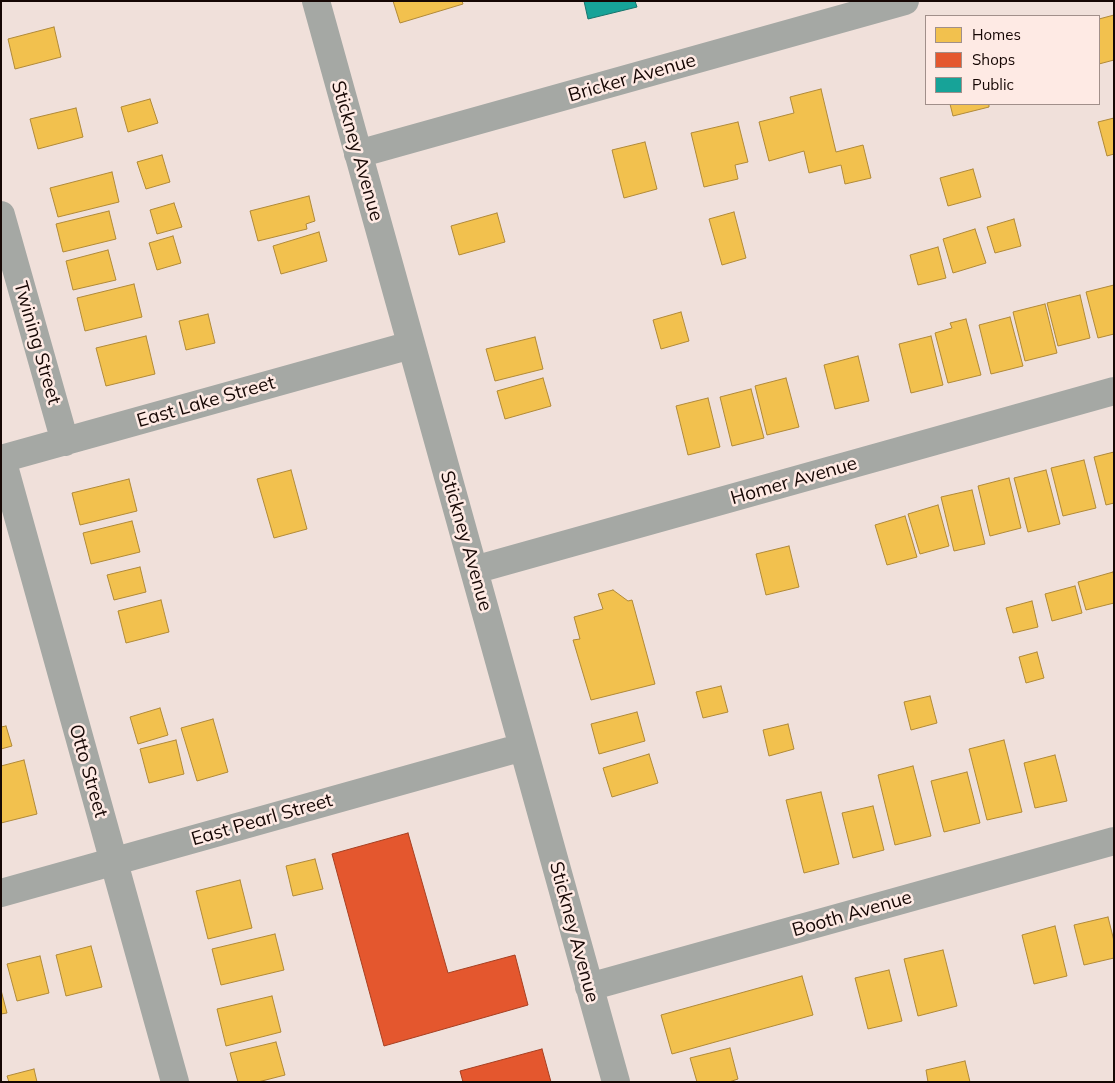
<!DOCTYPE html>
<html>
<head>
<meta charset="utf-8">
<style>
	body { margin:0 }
	#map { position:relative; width:1115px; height:1083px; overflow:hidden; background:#f0e0da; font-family:Mulish,sans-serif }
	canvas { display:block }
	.frame { position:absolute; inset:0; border:2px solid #160704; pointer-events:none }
	.legend { position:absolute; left:925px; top:15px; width:175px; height:90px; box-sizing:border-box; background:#feeae4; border:1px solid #a18f8a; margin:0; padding:6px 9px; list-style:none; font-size:15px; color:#160704 }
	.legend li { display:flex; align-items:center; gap:10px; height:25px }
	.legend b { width:25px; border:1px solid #a18f8a }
</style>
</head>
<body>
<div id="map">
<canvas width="1115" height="1083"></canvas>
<div class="frame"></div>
<ul class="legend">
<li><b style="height:14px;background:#f2c14e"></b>Homes</li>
<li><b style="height:14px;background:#e4572e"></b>Shops</li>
<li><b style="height:14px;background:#17a398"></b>Public</li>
</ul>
</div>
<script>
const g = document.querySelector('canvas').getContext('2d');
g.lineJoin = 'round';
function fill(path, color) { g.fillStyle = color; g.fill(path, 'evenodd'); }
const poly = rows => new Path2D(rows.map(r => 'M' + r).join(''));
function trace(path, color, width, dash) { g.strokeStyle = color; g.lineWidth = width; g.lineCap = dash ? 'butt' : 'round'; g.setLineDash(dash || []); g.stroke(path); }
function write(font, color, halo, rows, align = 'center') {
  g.font = font + ' Mulish,sans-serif'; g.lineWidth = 5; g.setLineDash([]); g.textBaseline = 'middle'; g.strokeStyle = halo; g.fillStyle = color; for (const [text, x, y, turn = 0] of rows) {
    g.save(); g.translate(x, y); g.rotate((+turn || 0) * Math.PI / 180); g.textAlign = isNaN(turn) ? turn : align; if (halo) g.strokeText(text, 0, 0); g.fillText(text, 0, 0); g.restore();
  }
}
const homes = poly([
	[393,1,462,1,463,4,400,23,393,1],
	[1114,15,1114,60,1099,64,1099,19,1114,15],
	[54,27,61,57,15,69,8,39,54,27],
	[821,89,836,152,863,145,871,178,845,184,841,165,809,173,804,151,769,161,759,122,794,113,790,97,821,89],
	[150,99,158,123,128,132,121,107,150,99],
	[950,104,989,104,989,107,953,116,950,104],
	[76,108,83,137,38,149,30,119,76,108],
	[1114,118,1114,154,1107,156,1098,122,1114,118],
	[738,122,748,162,735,165,738,179,704,187,691,133,738,122],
	[645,142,657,189,624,198,612,150,645,142],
	[162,155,170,182,146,189,137,162,162,155],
	[973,169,981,197,948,206,940,178,973,169],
	[112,172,119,202,58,217,50,188,112,172],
	[309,196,315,221,306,224,307,229,258,241,250,211,309,196],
	[174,203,182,227,157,234,150,210,174,203],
	[109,211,116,239,63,252,56,224,109,211],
	[734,212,746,258,722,265,709,219,734,212],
	[497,213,505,242,459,255,451,226,497,213],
	[1014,219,1021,246,995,253,987,227,1014,219],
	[975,229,986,263,953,273,943,239,975,229],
	[319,232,327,261,281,274,273,246,319,232],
	[173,236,181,263,157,270,149,243,173,236],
	[938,247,946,278,918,285,910,255,938,247],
	[108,250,116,280,73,290,66,261,108,250],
	[134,284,142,317,85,331,77,298,134,284],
	[1114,285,1114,334,1098,338,1086,292,1114,285],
	[1080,295,1090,338,1058,346,1047,303,1080,295],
	[1045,304,1057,353,1025,361,1013,312,1045,304],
	[681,312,689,341,661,349,653,320,681,312],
	[208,314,215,343,186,350,179,321,208,314],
	[1010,317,1023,366,991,374,979,325,1010,317],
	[966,319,981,375,948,383,935,333,952,328,950,323,966,319],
	[146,336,155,374,106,386,96,348,146,336],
	[931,336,943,385,911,393,899,344,931,336],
	[535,337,543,369,495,381,486,349,535,337],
	[858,356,869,401,835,409,824,365,858,356],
	[543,378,551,406,505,419,497,391,543,378],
	[786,378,799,427,767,435,755,386,786,378],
	[751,389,764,438,732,446,720,397,751,389],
	[708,398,720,447,688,455,676,406,708,398],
	[1114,452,1114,503,1106,505,1094,457,1114,452],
	[1084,460,1096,508,1063,516,1051,468,1084,460],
	[291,470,307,529,274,538,257,479,291,470],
	[1046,470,1060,524,1028,532,1014,478,1046,470],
	[1009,478,1021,528,990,536,978,486,1009,478],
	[129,479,137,511,80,525,72,493,129,479],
	[972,490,985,544,954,551,941,497,972,490],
	[938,505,949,546,920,554,908,514,938,505],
	[905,516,917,557,887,565,875,525,905,516],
	[132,521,140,552,91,564,83,533,132,521],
	[789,546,799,587,766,595,756,554,789,546],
	[140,567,146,592,114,600,107,575,140,567],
	[1113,572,1114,576,1114,603,1086,610,1078,582,1113,572],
	[1075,586,1082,613,1052,621,1045,594,1075,586],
	[613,590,628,601,632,600,655,684,591,700,573,640,580,639,574,617,603,609,598,594,613,590],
	[161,600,169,632,126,643,118,611,161,600],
	[1032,601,1038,627,1013,633,1006,608,1032,601],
	[1037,652,1044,678,1026,683,1019,657,1037,652],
	[721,686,728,712,703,718,696,692,721,686],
	[930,696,937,723,911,730,904,702,930,696],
	[160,708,168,735,138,744,130,717,160,708],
	[637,712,645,741,599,754,591,724,637,712],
	[213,719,228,772,197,781,181,728,213,719],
	[788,724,794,749,769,756,763,730,788,724],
	[6,726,12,746,1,749,1,727,6,726],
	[176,740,184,774,149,783,140,749,176,740],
	[1004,740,1022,812,987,820,969,749,1004,740],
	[649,754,658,783,612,797,603,768,649,754],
	[1055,755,1067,801,1035,808,1024,763,1055,755],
	[24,760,37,814,1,823,1,766,24,760],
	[913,766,931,836,895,845,878,775,913,766],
	[967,772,980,823,944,832,931,781,967,772],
	[821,792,839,864,804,873,786,800,821,792],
	[873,806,884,850,853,858,842,813,873,806],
	[315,859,323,889,293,896,286,866,315,859],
	[240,880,252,928,208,939,196,891,240,880],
	[1108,917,1114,941,1114,958,1084,965,1074,925,1108,917],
	[1055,926,1067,976,1034,984,1022,935,1055,926],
	[275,934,284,970,221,985,212,949,275,934],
	[91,946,102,987,66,996,56,955,91,946],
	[943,950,957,1006,918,1016,904,959,943,950],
	[40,956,49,993,17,1001,7,964,40,956],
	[889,970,902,1021,868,1029,855,978,889,970],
	[802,976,813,1015,672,1054,661,1015,802,976],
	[1,990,7,1013,1,1014,1,990],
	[272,996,281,1032,226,1046,217,1009,272,996],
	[276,1042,285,1075,258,1082,238,1082,230,1053,276,1042],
	[730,1048,738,1079,729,1082,697,1082,690,1058,730,1048],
	[965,1061,970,1082,928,1082,926,1070,965,1061],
	[34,1069,37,1082,9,1082,7,1076,34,1069]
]);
const shops = poly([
	[408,833,448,973,515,955,528,1005,384,1046,332,854,408,833],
	[542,1049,551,1082,463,1082,460,1071,542,1049]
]);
const public = poly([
	[584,1,635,1,637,7,588,19,584,1]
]);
const minor = poly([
	[316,1,616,1082],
	[358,154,905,1],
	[1,215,65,442],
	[1,459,411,345],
	[2,459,175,1082],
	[474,570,1114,391],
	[1,893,523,747],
	[589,987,1114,841]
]);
const streetNames = [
	["Bricker Avenue",632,78,-16],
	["Stickney Avenue",357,151,74],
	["Twining Street",37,343,74],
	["East Lake Street",206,402,-16],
	["Homer Avenue",794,481,-16],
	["Stickney Avenue",466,541,74],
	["Otto Street",88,771,74],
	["East Pearl Street",262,820,-16],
	["Booth Avenue",852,914,-16],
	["Stickney Avenue",574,932,75]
];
fill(homes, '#f2c14e');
trace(homes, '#b08938', 1);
fill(shops, '#e4572e');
trace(shops, '#a63f21', 1);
fill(public, '#17a398');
trace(public, '#17746c', 1);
trace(minor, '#a5a8a4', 28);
write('19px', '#160704', '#feeae4', streetNames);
</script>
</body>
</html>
